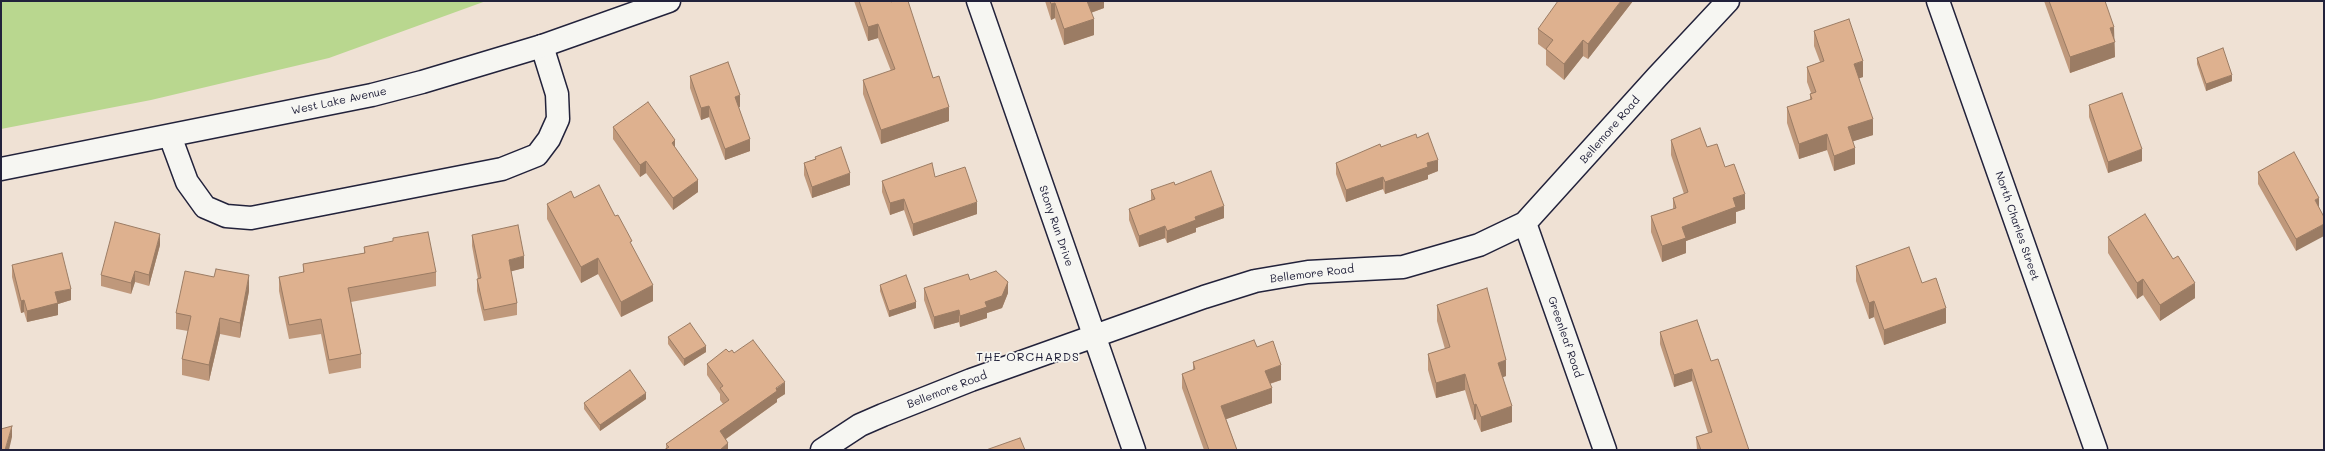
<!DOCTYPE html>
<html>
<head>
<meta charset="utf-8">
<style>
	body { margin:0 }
	#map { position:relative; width:2325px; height:451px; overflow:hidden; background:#efe1d4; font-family:Mali,sans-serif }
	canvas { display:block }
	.frame { position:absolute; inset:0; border:2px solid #22223b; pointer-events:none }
</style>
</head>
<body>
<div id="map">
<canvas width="2325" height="451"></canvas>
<div class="frame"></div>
</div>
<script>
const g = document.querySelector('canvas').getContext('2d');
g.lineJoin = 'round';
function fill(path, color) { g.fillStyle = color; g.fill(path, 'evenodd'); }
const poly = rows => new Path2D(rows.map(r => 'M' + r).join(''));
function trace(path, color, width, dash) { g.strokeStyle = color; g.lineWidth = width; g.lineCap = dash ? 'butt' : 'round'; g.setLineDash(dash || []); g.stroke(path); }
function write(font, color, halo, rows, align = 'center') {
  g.font = font + ' Mali,sans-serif'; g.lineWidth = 3.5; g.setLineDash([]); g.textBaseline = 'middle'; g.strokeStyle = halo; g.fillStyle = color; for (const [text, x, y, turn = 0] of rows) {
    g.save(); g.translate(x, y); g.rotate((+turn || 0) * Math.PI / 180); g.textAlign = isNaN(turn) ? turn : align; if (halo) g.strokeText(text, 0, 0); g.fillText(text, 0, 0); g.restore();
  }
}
const green = poly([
	[1,1,486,1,329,58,151,100,1,129]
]);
const minor = poly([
	[978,1,1134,450],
	[170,136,187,182,205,207,226,216,251,218,502,169,537,155,549,139,558,119,557,94,542,46],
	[1525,223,1605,450],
	[822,450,860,425,883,415,971,380,1204,297,1255,281,1308,272,1403,267,1479,245,1525,223,1657,77,1728,1]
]);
const tertiary = poly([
	[1,169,372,95,422,82,542,46,669,1]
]);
const primary = poly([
	[1938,1,2096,450]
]);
const wall = poly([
	[854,1,891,1,933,78,949,121,881,144,863,94,863,80,891,71,878,38,868,41],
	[1045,1,1104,1,1104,8,1091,13,1094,35,1064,45,1055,18,1051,20],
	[1633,1,1588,59,1583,56,1564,80,1546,65,1546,50,1538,44,1538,29],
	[2044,1,2105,1,2114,39,2115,57,2070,73],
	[1814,31,1863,77,1859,78,1873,135,1853,141,1855,164,1834,171,1827,150,1799,159,1787,123,1787,107,1810,100,1810,94,1811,93,1807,82,1807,67,1820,62,1814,46],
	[2197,58,2232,81,2206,91,2197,64],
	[690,76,740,107,739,107,750,151,725,160,709,117,701,120,690,88],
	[2089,105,2142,161,2108,173,2089,117],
	[613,127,675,148,698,192,673,210,646,173,640,177,613,139],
	[1417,138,1438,171,1428,175,1428,179,1385,194,1383,189,1346,202,1336,174,1336,163,1381,147],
	[1671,140,1707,147,1745,209,1736,212,1736,223,1686,241,1686,253,1662,262,1651,232,1651,216,1673,209,1673,198,1684,194,1671,155],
	[815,157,850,185,812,198,804,175,804,163,815,159],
	[2258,172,2319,206,2296,251,2258,184],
	[935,177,977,214,913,236,904,210,890,215,882,192,882,181],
	[1175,185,1224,218,1196,228,1196,232,1167,243,1165,238,1139,247,1129,220,1129,209,1151,200,1151,190],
	[547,204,632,246,653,301,621,317,598,274,581,283,547,219],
	[472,235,524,268,511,271,517,303,517,315,484,321,477,291,477,279,478,279,472,246],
	[2108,237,2195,298,2160,321,2143,295,2137,299,2108,253],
	[393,238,436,272,436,286,351,302,361,354,361,368,329,374,321,334,289,339,279,291,279,277,303,273,303,264,364,253,364,247,393,241],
	[160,245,149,286,135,282,131,294,101,286,101,275],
	[12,265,71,300,58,304,58,315,27,322,24,312,21,313,12,277],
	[1856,266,1922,283,1946,323,1884,345,1874,317,1869,319,1856,281],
	[970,280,1008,293,1002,308,987,313,987,318,960,327,959,322,934,329,924,300,924,288],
	[880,285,916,308,889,317,880,291],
	[249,291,240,338,220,334,209,381,182,375,182,359,188,331,176,329,176,313],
	[1437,305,1506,376,1502,377,1512,422,1481,432,1476,419,1474,420,1465,390,1436,398,1428,370,1428,354,1445,349,1437,321],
	[1660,332,1711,361,1749,450,1697,450,1696,437,1708,433,1692,381,1674,387,1660,344],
	[668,337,706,352,684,366,668,344],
	[1257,347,1281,380,1270,384,1272,403,1226,419,1237,450,1204,450,1182,388,1182,374,1193,370,1193,362],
	[729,352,734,353,785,394,777,399,777,402,726,439,728,450,666,448,666,444,723,404,720,400,720,394,707,375,707,364],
	[646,399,600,431,584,409,584,403]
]);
const shadedWall = poly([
	[1087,1,1104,1,1104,8,1087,14],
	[1621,1,1633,1,1588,59,1588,44],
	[1055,3,1055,18,1051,20,1051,4],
	[1094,19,1094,35,1064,45,1064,29],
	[878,24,878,38,868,41,868,27],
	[2114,27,2115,57,2070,73,2070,57,2110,28],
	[1583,40,1583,56,1564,80,1564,64],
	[1863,61,1863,77,1854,80,1854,64],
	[2232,75,2232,81,2206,91,2206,84],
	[740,95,740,107,735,108,735,97],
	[709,106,709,117,701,120,701,108],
	[949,107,949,121,881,144,881,130],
	[1873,119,1873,135,1848,143,1848,127],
	[1827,134,1827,150,1799,159,1799,144],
	[750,139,750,151,725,160,725,149],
	[675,140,675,152,672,143],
	[1855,148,1855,164,1834,171,1834,156],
	[2142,149,2142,161,2108,173,2108,162],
	[1438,160,1438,171,1428,175,1428,179,1385,194,1385,182,1427,163],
	[646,161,646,173,640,177,640,165],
	[850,173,850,185,812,198,812,187],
	[1383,177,1383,189,1346,202,1346,190],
	[698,180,698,192,673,210,673,198],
	[1745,194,1745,209,1736,212,1736,223,1686,241,1686,253,1662,262,1662,246,1682,227,1733,198],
	[2319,198,2319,209,2315,200],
	[904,199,904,210,890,215,890,203],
	[977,202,977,214,913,236,913,224],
	[1224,206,1224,218,1196,228,1196,232,1167,243,1167,231,1195,217],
	[2324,224,2324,236,2296,251,2296,239],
	[1165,226,1165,238,1139,247,1139,236],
	[160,234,160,245,149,286,149,275],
	[524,256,524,268,509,272,509,260],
	[598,258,598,274,581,283,581,267],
	[135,271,135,282,131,294,131,283],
	[249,275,249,291,240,338,240,323],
	[2143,279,2143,295,2137,299,2137,283],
	[1008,282,1008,293,1002,308,987,313,987,318,960,327,960,316,985,302],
	[2195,283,2195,298,2160,321,2160,305],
	[653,285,653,301,621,317,621,302],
	[71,289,71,300,58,304,58,315,27,322,27,311,55,292],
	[24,300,24,312,21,313,21,301],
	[1874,301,1874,317,1869,319,1869,303],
	[916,302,916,308,889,317,889,311],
	[1946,308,1946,323,1884,345,1884,330],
	[959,310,959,322,934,329,934,317],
	[220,318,220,334,209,381,209,365],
	[706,346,706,352,684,366,684,359],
	[1506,360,1506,376,1498,379,1498,363],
	[1281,365,1281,380,1265,385,1265,371],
	[1692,369,1692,381,1674,387,1674,375],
	[1465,374,1465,390,1436,398,1436,383],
	[785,382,785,394,777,399,777,402,720,443,720,431],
	[1272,388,1272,403,1221,421,1221,406],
	[646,393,646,399,600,431,600,425],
	[1476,404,1476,419,1474,420,1474,405],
	[1512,406,1512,422,1481,432,1481,417],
	[12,426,12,437,9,450,5,450],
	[728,443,728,450,720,450]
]);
const building = poly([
	[859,1,891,1,891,2,893,1,908,1,933,78,939,76,949,107,881,130,863,80,895,69,878,24,868,27,859,1],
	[1050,1,1087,1,1094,19,1064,29,1055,3,1051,4,1050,1],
	[1558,1,1621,1,1588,44,1583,40,1564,64,1546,49,1553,40,1538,29,1558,1],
	[2049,1,2105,1,2114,27,2110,28,2115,42,2070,57,2049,1],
	[1849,19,1863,61,1854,64,1873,119,1848,127,1855,148,1834,156,1827,134,1799,144,1787,107,1812,99,1810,94,1816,92,1807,67,1824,61,1814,31,1849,19],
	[2223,48,2232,75,2206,84,2197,58,2223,48],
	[728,62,740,95,735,97,750,139,725,149,709,106,701,108,690,76,728,62],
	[2122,93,2142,149,2108,162,2089,105,2122,93],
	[648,102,675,140,672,143,698,180,673,198,646,161,640,165,613,127,648,102],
	[1700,128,1707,147,1717,144,1725,167,1734,164,1745,194,1733,198,1736,207,1682,227,1686,238,1662,246,1651,216,1676,208,1673,198,1688,192,1671,140,1700,128],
	[1428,133,1438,160,1427,163,1428,167,1385,182,1383,177,1346,190,1336,163,1380,144,1381,147,1416,134,1417,138,1428,133],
	[841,147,850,173,812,187,804,163,816,159,815,157,841,147],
	[2294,152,2319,198,2315,200,2324,217,2324,224,2296,239,2258,172,2294,152],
	[932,163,935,177,965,167,977,202,913,224,904,199,890,203,882,181,932,163],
	[1211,171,1224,206,1195,217,1196,220,1167,231,1165,226,1139,236,1129,209,1155,199,1151,190,1174,182,1175,185,1211,171],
	[599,185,615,216,618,215,632,241,630,242,653,285,621,302,598,258,581,267,547,204,571,191,574,198,599,185],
	[2145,214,2173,259,2178,256,2195,283,2160,305,2143,279,2137,283,2108,237,2145,214],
	[115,222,160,234,149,275,135,271,131,283,101,275,115,222],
	[518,225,524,256,509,260,517,303,484,310,477,279,481,278,472,235,518,225],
	[428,232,436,272,348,288,361,354,329,360,321,319,289,325,279,277,304,272,303,264,365,253,364,247,393,241,393,238,428,232],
	[1909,247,1922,283,1936,278,1946,308,1884,330,1874,301,1869,303,1856,266,1909,247],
	[62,253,71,289,55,292,58,303,27,311,24,300,21,301,12,265,62,253],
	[216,269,249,275,240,323,220,318,209,365,182,359,191,316,176,313,185,271,214,277,216,269],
	[996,271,1008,282,1002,296,985,302,987,307,960,316,959,310,934,317,924,288,968,274,970,280,996,271],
	[906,275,916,302,889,311,880,285,906,275],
	[1487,288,1506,360,1498,363,1512,406,1481,417,1476,404,1474,405,1465,374,1436,383,1428,354,1450,347,1437,305,1487,288],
	[1697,320,1711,361,1718,359,1749,450,1701,450,1696,437,1712,432,1692,369,1674,375,1660,332,1697,320],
	[690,323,706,346,684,359,668,337,690,323],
	[753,340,785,382,776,388,777,391,720,431,728,443,720,450,664,450,669,447,666,444,729,400,720,388,723,386,707,364,726,349,729,352,732,350,734,353,753,340],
	[1254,340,1257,347,1273,341,1281,365,1265,371,1272,388,1221,406,1237,450,1209,450,1182,374,1195,369,1193,362,1254,340],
	[630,370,646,393,600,425,584,403,630,370],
	[12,426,5,450,1,450,1,429,12,426],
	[1020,438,1025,450,986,450,1020,438]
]);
const streetNames = [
	["West Lake Avenue",339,101,-12],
	["Bellemore Road",1610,130,-49],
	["Stony Run Drive",1056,226,71],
	["North Charles Street",2017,226,71],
	["Bellemore Road",1312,274,-7],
	["Greenleaf Road",1565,337,71],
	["Bellemore Road",947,390,-21]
];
const neighbourhoodNames = [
	["THE ORCHARDS",1028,357]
];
fill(green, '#b9d78f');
trace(minor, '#22223b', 25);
trace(tertiary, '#22223b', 25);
trace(primary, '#22223b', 25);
trace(minor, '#f6f6f2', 22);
trace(tertiary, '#f6f6f2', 22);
trace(primary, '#f6f6f2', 22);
fill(wall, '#bf987b');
fill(shadedWall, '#9b7c64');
fill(building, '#deb18f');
trace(building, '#9b7c64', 1);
write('11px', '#22223b', '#f6f6f2', streetNames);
g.letterSpacing = '1px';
write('12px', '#22223b', '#f6f6f2', neighbourhoodNames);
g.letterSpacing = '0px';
</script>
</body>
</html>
